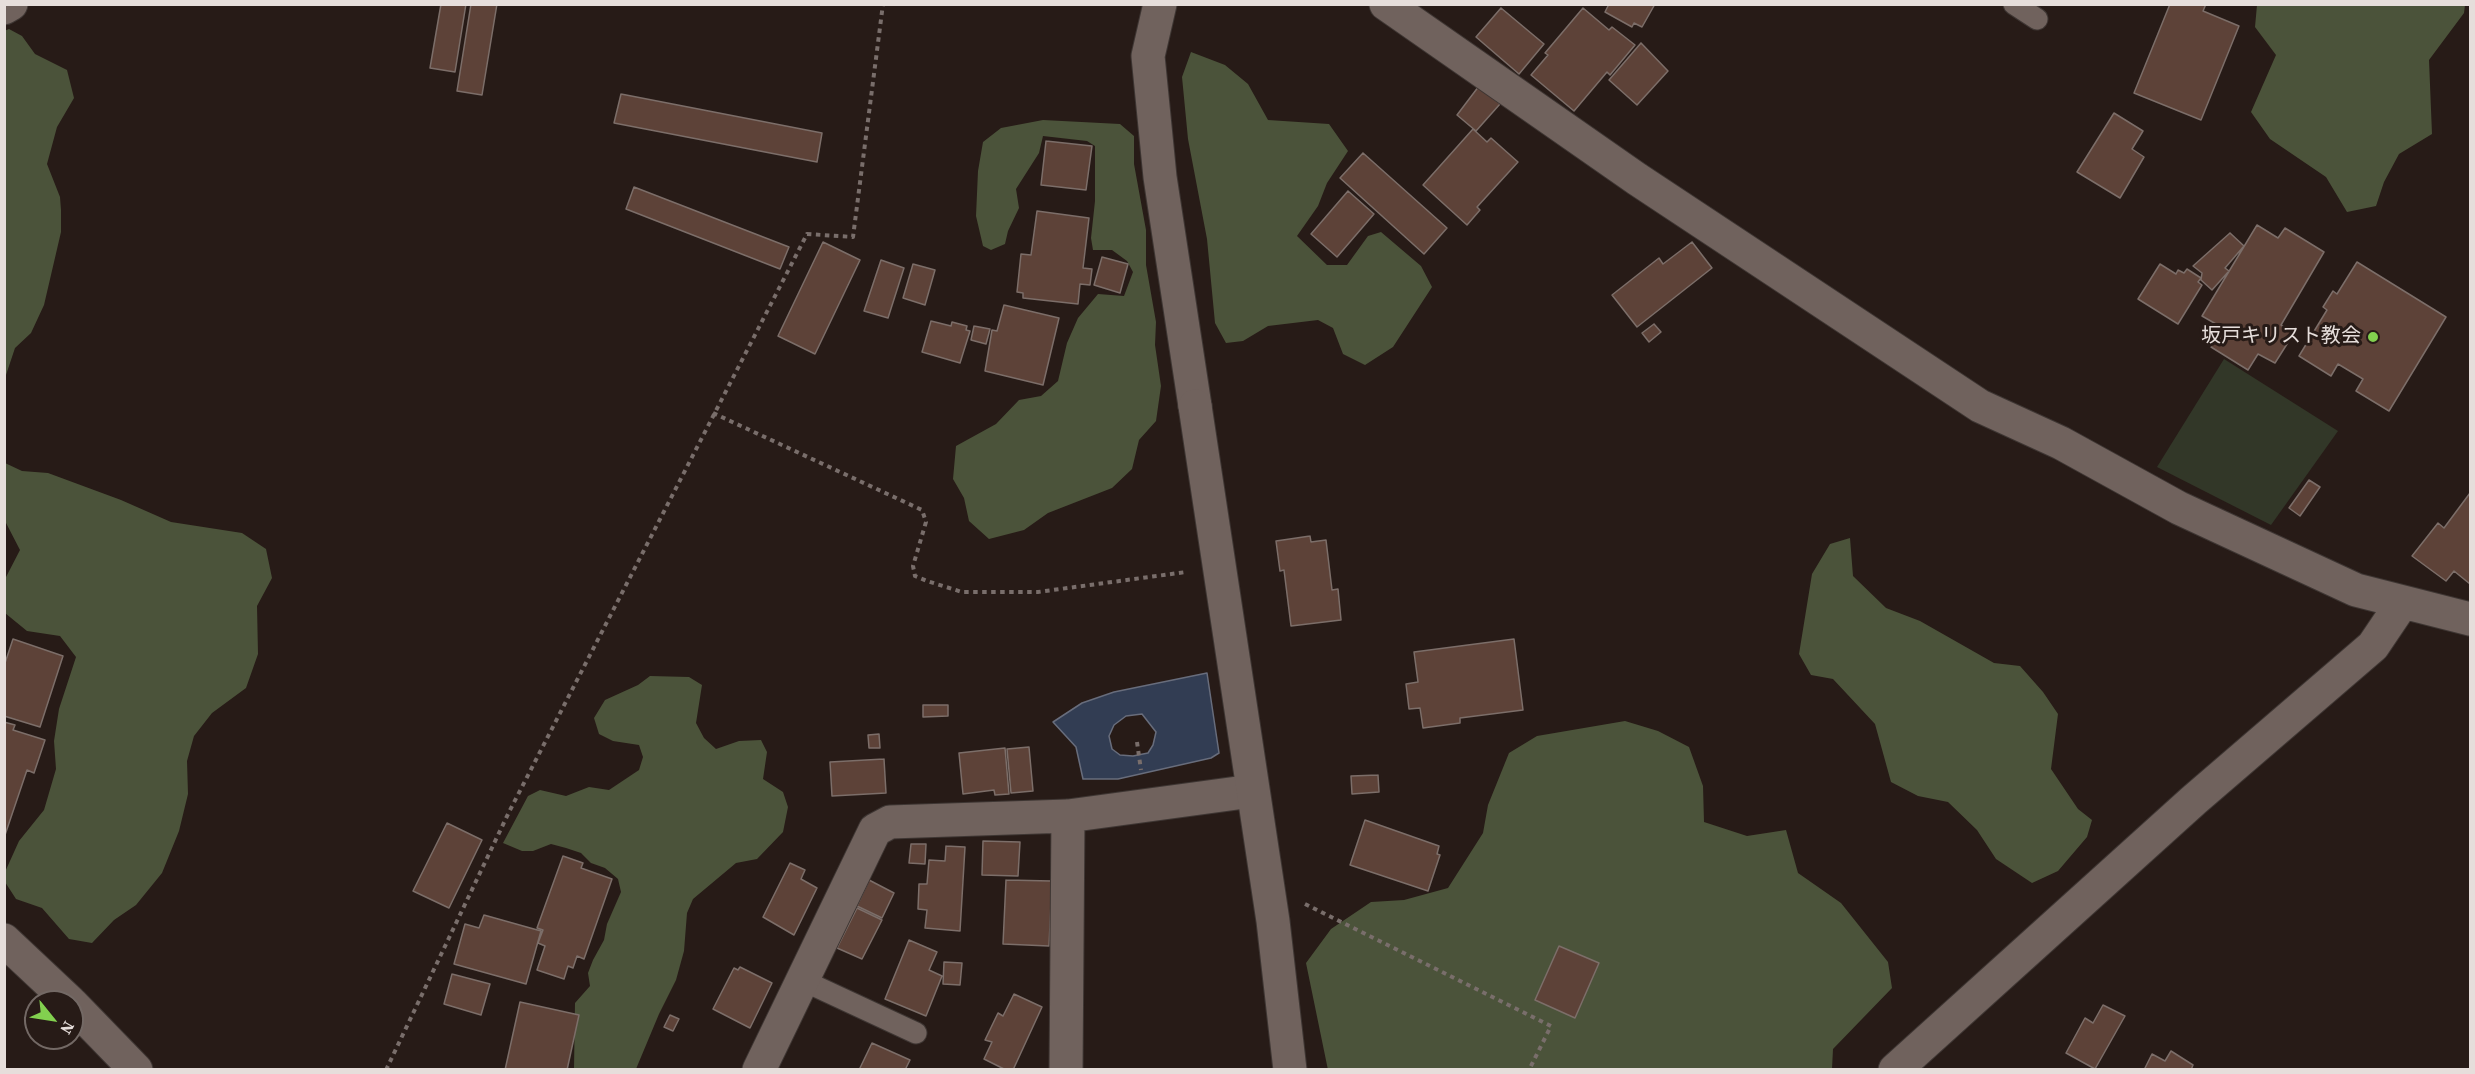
<!DOCTYPE html>
<html>
<head>
<meta charset="utf-8">
<style>
	body { margin:0 }
	#map { position:relative; width:2475px; height:1074px; overflow:hidden; background:#271b17; font-family:"Source Serif 4",serif }
	canvas { display:block }
	.frame { position:absolute; inset:0; border:6px solid #e6dedb; pointer-events:none }
	.north { position:absolute; left:24px; top:990px; width:60px; height:60px; box-sizing:border-box; background:#271b17; border:2px solid #736965; border-radius:50%; rotate:120deg; font-size:16px; font-weight:700; line-height:24px; text-align:center; color:#e6dedb }
	.north::after { content:''; display:block; margin:auto; width:21px; height:27px; background:#82d04f; clip-path:polygon(50% 0,100% 100%,50% 72%,0 100%) }
</style>
</head>
<body>
<div id="map">
<canvas width="2475" height="1074"></canvas>
<div class="frame"></div>
<div class="north">N</div>
</div>
<script>
const g = document.querySelector('canvas').getContext('2d');
g.lineJoin = 'round';
function fill(path, color) { g.fillStyle = color; g.fill(path, 'evenodd'); }
const poly = rows => new Path2D(rows.map(r => 'M' + r).join(''));
function trace(path, color, width, dash) { g.strokeStyle = color; g.lineWidth = width; g.lineCap = dash ? 'butt' : 'round'; g.setLineDash(dash || []); g.stroke(path); }
function write(font, color, halo, rows, align = 'center') {
  g.font = font + ' "Source Serif 4","Noto Sans JP",serif'; g.lineWidth = 6; g.setLineDash([]); g.textBaseline = 'middle'; g.strokeStyle = halo; g.fillStyle = color; for (const [text, x, y, turn = 0] of rows) {
    g.save(); g.translate(x, y); g.rotate((+turn || 0) * Math.PI / 180); g.textAlign = isNaN(turn) ? turn : align; if (halo) g.strokeText(text, 0, 0); g.fillText(text, 0, 0); g.restore();
  }
}
const green = poly([
	[2224,359,2338,431,2271,525,2157,467]
]);
const forest = poly([
	[2257,5,2465,5,2464,13,2429,60,2432,134,2399,154,2384,182,2376,206,2347,212,2326,177,2270,139,2251,112,2276,55,2255,27],
	[9,29,22,36,35,54,67,70,74,98,57,127,47,164,60,197,61,210,61,232,44,305,31,333,15,348,5,378,4,31],
	[1191,52,1225,65,1248,84,1268,120,1329,124,1348,151,1327,183,1318,206,1297,236,1327,265,1347,265,1368,236,1381,232,1421,266,1432,287,1393,347,1365,365,1343,354,1333,328,1318,320,1268,326,1243,341,1226,343,1215,323,1207,239,1188,139,1182,77],
	[1043,120,1120,124,1134,136,1134,164,1146,230,1146,265,1156,322,1155,345,1161,386,1156,421,1139,440,1132,469,1112,488,1048,513,1024,530,989,539,969,521,964,498,953,479,956,446,996,424,1019,400,1041,396,1058,381,1067,343,1078,318,1098,294,1124,296,1133,272,1127,261,1112,250,1093,250,1091,238,1095,201,1095,146,1087,141,1043,136,1039,153,1016,189,1019,208,1008,231,1005,244,991,250,983,246,976,216,978,171,983,142,1001,128],
	[5,463,22,471,48,473,121,500,171,522,242,533,266,549,272,578,257,606,258,654,246,688,212,713,194,736,187,761,188,794,179,831,162,873,136,905,114,920,92,943,69,939,42,908,16,899,5,882,5,872,19,841,44,810,56,769,54,741,59,709,76,657,60,636,27,631,5,613,5,579,20,550,5,521],
	[1850,538,1853,576,1886,608,1920,621,1994,663,2020,666,2043,692,2058,714,2051,769,2078,809,2092,820,2087,837,2058,871,2032,883,1996,859,1977,830,1948,802,1918,796,1891,782,1875,724,1833,679,1811,675,1799,654,1812,574,1830,544],
	[650,676,689,677,702,685,696,723,704,738,716,749,739,741,761,740,767,752,763,779,783,792,788,807,783,832,757,859,736,863,693,899,687,913,684,951,676,980,659,1014,636,1069,574,1069,575,1003,590,986,588,973,593,960,604,940,607,924,621,892,618,879,605,868,591,863,581,853,566,848,551,844,533,851,522,851,503,843,528,796,540,790,566,796,589,787,609,790,639,770,643,757,639,745,613,741,599,734,594,718,605,700,638,685],
	[1625,721,1658,731,1689,747,1703,786,1704,822,1747,836,1786,830,1798,873,1841,903,1888,962,1892,988,1833,1049,1832,1069,1328,1070,1306,963,1331,929,1371,902,1404,900,1448,888,1483,833,1488,805,1509,753,1537,736]
]);
const water = poly([
	[1207,673,1219,753,1211,758,1118,779,1083,779,1076,747,1053,722,1082,703,1114,692,1207,673],
	[1142,714,1156,732,1153,745,1148,753,1133,756,1120,755,1112,749,1109,736,1114,725,1126,716,1142,714]
]);
const building = poly([
	[441,4,466,4,455,72,430,68,441,4],
	[471,4,497,4,482,95,457,91,471,4],
	[1609,4,1655,4,1642,27,1634,23,1632,27,1605,12,1609,4],
	[2170,4,2206,4,2203,11,2239,26,2201,120,2134,93,2170,4],
	[1501,8,1544,44,1519,74,1476,37,1501,8],
	[1583,8,1609,30,1612,27,1635,45,1610,75,1607,72,1574,111,1531,75,1548,55,1545,53,1583,8],
	[1641,43,1668,71,1637,105,1609,80,1641,43],
	[1479,86,1500,104,1476,131,1457,115,1479,86],
	[621,94,822,133,817,162,614,123,621,94],
	[2114,113,2143,131,2132,149,2144,157,2120,198,2077,172,2114,113],
	[1473,129,1487,142,1491,138,1518,162,1477,207,1480,210,1467,225,1423,185,1473,129],
	[1046,141,1092,146,1086,190,1041,185,1046,141],
	[1363,153,1447,228,1424,254,1340,178,1363,153],
	[634,187,789,247,780,269,626,209,634,187],
	[1348,191,1374,214,1337,257,1311,234,1348,191],
	[1037,211,1089,218,1083,268,1092,269,1090,285,1080,284,1078,304,1023,298,1023,293,1017,292,1021,254,1031,255,1037,211],
	[2257,225,2278,238,2285,228,2324,252,2281,325,2294,333,2275,363,2258,354,2248,370,2211,347,2223,328,2202,316,2257,225],
	[2230,233,2244,246,2225,268,2229,271,2212,290,2201,280,2202,273,2193,266,2230,233],
	[823,242,860,260,815,354,778,336,823,242],
	[1692,242,1712,268,1637,327,1612,295,1659,258,1663,264,1692,242],
	[1102,257,1128,264,1120,293,1094,285,1102,257],
	[881,260,904,268,888,318,864,311,881,260],
	[2357,262,2446,317,2389,411,2356,391,2363,379,2338,364,2331,376,2299,356,2327,310,2323,307,2333,291,2337,294,2357,262],
	[913,264,935,270,925,305,903,298,913,264],
	[2160,264,2176,274,2178,270,2184,273,2187,269,2201,278,2198,282,2202,285,2178,324,2138,299,2160,264],
	[1004,305,1059,318,1043,385,985,371,992,330,997,331,1004,305],
	[931,321,951,326,952,322,967,326,966,330,970,331,960,363,922,352,931,321],
	[1654,324,1661,332,1649,342,1642,333,1654,324],
	[974,326,990,329,986,344,971,340,974,326],
	[2309,480,2320,487,2300,516,2289,508,2309,480],
	[2470,493,2470,584,2454,571,2446,581,2412,556,2438,523,2444,528,2470,493],
	[1310,536,1311,542,1326,540,1332,590,1338,589,1341,620,1291,626,1284,570,1280,571,1276,541,1310,536],
	[13,639,63,656,40,727,4,716,4,666,13,639],
	[1514,639,1523,710,1460,718,1460,723,1423,728,1420,708,1409,709,1406,684,1418,682,1414,652,1514,639],
	[923,705,948,705,948,716,923,717,923,705],
	[4,722,15,725,13,730,45,740,34,773,27,770,4,838,4,722],
	[879,734,880,748,869,748,868,735,879,734],
	[1029,747,1033,791,1011,793,1007,749,1029,747],
	[1005,748,1009,794,995,795,994,790,963,794,959,753,1005,748],
	[884,759,886,793,832,796,830,762,884,759],
	[1378,775,1379,792,1352,794,1351,776,1378,775],
	[1365,820,1439,846,1437,854,1440,855,1428,891,1350,865,1365,820],
	[447,823,482,840,449,908,413,891,447,823],
	[983,841,1020,842,1018,876,982,875,983,841],
	[911,844,926,844,925,864,909,863,911,844],
	[946,846,965,847,960,931,925,928,927,910,918,909,919,884,927,884,929,860,945,861,946,846],
	[563,856,583,863,581,868,612,879,584,959,577,956,573,968,568,966,564,979,537,970,545,946,538,943,543,930,537,928,563,856],
	[790,863,805,870,801,879,817,888,794,935,763,917,790,863],
	[869,880,894,893,882,918,857,906,869,880],
	[1006,880,1052,881,1049,946,1003,944,1006,880],
	[857,908,882,920,862,959,837,948,857,908],
	[484,915,541,931,526,984,454,964,465,924,479,928,484,915],
	[909,940,937,952,929,970,942,976,926,1016,885,999,909,940],
	[1559,946,1599,963,1575,1018,1535,1000,1559,946],
	[944,962,962,963,960,985,943,984,944,962],
	[740,967,772,983,750,1028,713,1009,734,968,738,970,740,967],
	[452,974,490,984,481,1015,444,1004,452,974],
	[1014,994,1042,1007,1013,1070,1006,1070,984,1059,992,1042,985,1040,998,1013,1003,1016,1014,994],
	[520,1002,579,1015,567,1070,505,1070,520,1002],
	[2103,1005,2125,1016,2095,1069,2066,1053,2085,1018,2093,1023,2103,1005],
	[670,1015,679,1019,673,1031,664,1027,670,1015],
	[872,1043,910,1060,905,1070,859,1070,872,1043],
	[2171,1051,2193,1065,2191,1070,2144,1070,2152,1054,2165,1061,2171,1051]
]);
const path = poly([
	[713,413,922,510,926,522,913,566,915,576,927,581,962,592,1038,592,1186,572],
	[1137,742,1141,770],
	[1305,904,1551,1026,1529,1070],
	[386,1070,509,812,807,234,853,237,883,4]
]);
const service = poly([
	[2014,4,2037,19],
	[802,980,916,1033]
]);
const minor = poly([
	[1160,4,1148,56,1160,177,1195,406],
	[1386,4,1637,179,1980,406,2061,443,2179,508,2356,590,2470,619],
	[4,8,11,4],
	[759,1070,875,830,890,822,1068,816,1252,791],
	[1066,1070,1068,816],
	[1895,1070,2194,800,2373,646,2402,603]
]);
const tertiary = poly([
	[1195,406,1273,921,1290,1070],
	[4,940,70,1002],
	[72,1004,136,1070]
]);
const markers = [
	[2373,337,6,"#82d04f"]
];
const poiNames = [
	["坂戸キリスト教会",2361,337]
];
fill(green, '#323728');
fill(forest, '#4b533a');
fill(water, '#323d53');
trace(water, '#686d7c', 1.5);
fill(building, '#5d4238');
trace(building, '#7c6e69', 1.5);
trace(service, '#3e3633', 23);
trace(minor, '#3e3633', 35);
trace(tertiary, '#3e3633', 35);
trace(path, '#796e6b', 4, [4.5, 4.5]);
trace(service, '#70625d', 21);
trace(minor, '#70625d', 33);
trace(tertiary, '#70625d', 33);
for (const [x, y, r, color] of markers) { const dot = new Path2D(); dot.arc(x, y, r, 0, 2 * Math.PI); g.fillStyle = color; g.fill(dot); trace(dot, '#271b17', 2); }
write('20px', '#e6dedb', '#271b17', poiNames, 'right');
</script>
</body>
</html>
